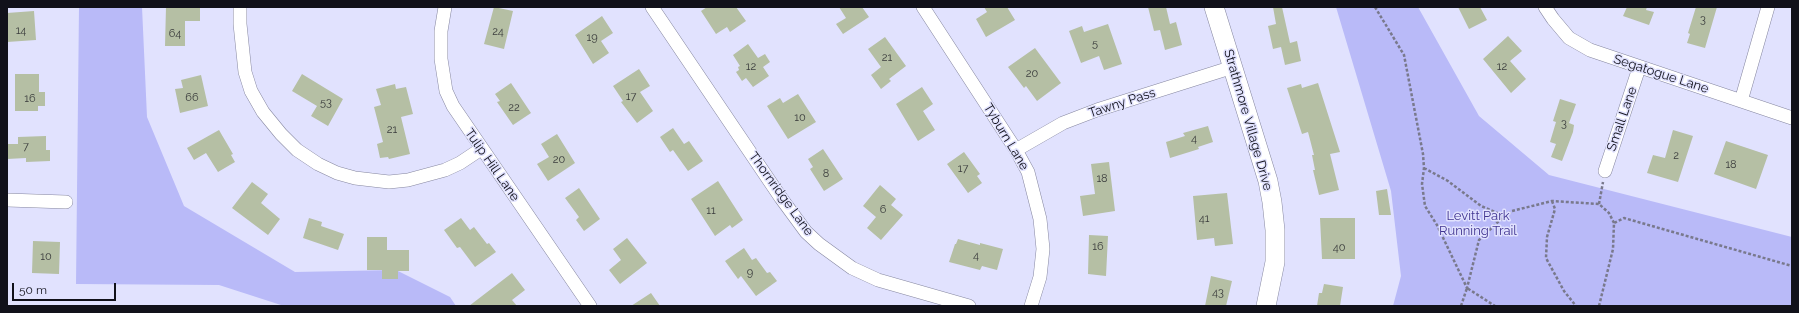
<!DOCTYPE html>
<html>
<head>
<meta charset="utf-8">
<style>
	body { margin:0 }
	#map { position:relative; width:1799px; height:313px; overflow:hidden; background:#e1e2fe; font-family:Raleway,sans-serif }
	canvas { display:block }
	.frame { position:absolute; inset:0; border:8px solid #11111a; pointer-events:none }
	.scale { position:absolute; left:12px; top:283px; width:104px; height:18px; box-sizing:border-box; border:2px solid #11111a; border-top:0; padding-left:5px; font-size:12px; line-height:14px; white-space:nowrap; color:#11111a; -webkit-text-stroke:3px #e1e2fe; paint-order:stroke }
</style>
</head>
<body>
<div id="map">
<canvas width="1799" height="313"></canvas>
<div class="frame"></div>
<div class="scale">50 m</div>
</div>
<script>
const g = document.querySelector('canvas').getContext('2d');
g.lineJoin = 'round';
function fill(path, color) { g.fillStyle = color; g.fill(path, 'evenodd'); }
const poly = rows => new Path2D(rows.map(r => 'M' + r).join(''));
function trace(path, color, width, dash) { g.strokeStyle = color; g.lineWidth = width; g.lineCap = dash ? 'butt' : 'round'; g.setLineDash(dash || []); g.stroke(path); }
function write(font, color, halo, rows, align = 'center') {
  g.font = font + ' Raleway,sans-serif'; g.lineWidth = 3; g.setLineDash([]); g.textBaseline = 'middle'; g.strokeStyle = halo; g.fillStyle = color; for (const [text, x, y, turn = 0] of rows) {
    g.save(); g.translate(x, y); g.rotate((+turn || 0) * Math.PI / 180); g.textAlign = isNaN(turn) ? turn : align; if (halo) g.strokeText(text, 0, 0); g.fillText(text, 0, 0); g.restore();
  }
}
const green = poly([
	[79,7,142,7,147,117,184,206,295,272,396,270,450,297,456,306,284,306,219,285,76,284],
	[1336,7,1418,7,1479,116,1549,175,1792,237,1792,306,1393,306,1401,276,1391,191]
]);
const building = poly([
	[166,7,200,7,200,21,185,21,185,46,165,46],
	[494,7,513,11,504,49,484,44],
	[707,7,736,7,746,21,730,32,727,27,716,34,701,11],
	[839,7,862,7,869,17,843,34,836,24,846,18],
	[984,7,1007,7,1015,20,986,37,976,19,987,12],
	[1148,7,1166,7,1170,24,1176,22,1182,45,1165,50,1160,30,1154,31],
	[1273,7,1282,7,1290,43,1297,41,1301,61,1285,65,1281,47,1273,49,1268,26,1276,24],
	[1458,7,1480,7,1487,20,1469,29],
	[1627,7,1647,7,1646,10,1654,12,1649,25,1623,16],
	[1696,7,1717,7,1705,48,1687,43,1690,34,1688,33],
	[34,11,36,40,7,42,7,13],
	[602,16,613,33,601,41,609,53,593,64,575,35],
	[1108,24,1122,64,1104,70,1099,56,1081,63,1069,31,1082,26,1084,32],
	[1508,36,1522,51,1510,61,1526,79,1511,93,1483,59],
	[885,37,906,66,889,79,891,81,881,89,871,75,881,67,868,49],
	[748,44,758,58,765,54,770,62,763,67,769,76,753,87,746,78,742,81,736,72,739,70,738,67,740,66,733,55],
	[1035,48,1061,83,1037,101,1026,86,1024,88,1008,67],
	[639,69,650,86,640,92,653,111,637,123,621,102,623,101,613,86],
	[15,74,39,74,39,92,45,92,45,106,38,106,38,111,15,111],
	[302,74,343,99,328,126,311,116,317,106,292,91],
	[201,75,208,106,180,113,175,89,183,88,181,80],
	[511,83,531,113,513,125,497,102,500,101,495,94],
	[1318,83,1340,152,1330,154,1339,190,1319,195,1313,170,1315,170,1312,155,1314,155,1308,132,1302,134,1287,88,1301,84,1302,88],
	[395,84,396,89,406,87,413,114,401,117,410,154,389,159,388,157,380,158,377,144,383,142,374,107,381,105,376,89],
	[922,87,933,104,923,111,935,130,918,141,896,104],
	[798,94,816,122,788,139,767,106,780,98,783,103],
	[1560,99,1576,104,1569,123,1574,125,1573,132,1562,161,1551,157,1556,144,1550,142,1556,122,1553,121],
	[1208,126,1213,142,1198,147,1199,149,1170,158,1166,142,1185,136,1183,133],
	[673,128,684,144,689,141,703,161,688,171,673,150,670,152,660,137],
	[219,130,233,154,231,155,235,162,218,172,206,153,194,160,187,148],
	[1673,130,1693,136,1678,182,1647,173,1653,155,1665,158],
	[557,134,575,163,548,181,537,164,549,157,541,144],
	[46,136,46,150,50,150,50,161,26,162,26,158,7,159,7,144,18,144,18,137],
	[1726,141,1768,155,1756,189,1714,174],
	[823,149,843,179,824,191,810,169,813,167,808,159],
	[964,152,980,174,977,176,982,183,968,193,947,164],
	[1109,162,1115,211,1083,216,1080,196,1095,194,1091,164],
	[718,181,743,220,732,228,730,225,715,236,691,199],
	[252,182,268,194,261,203,280,219,268,235,232,208],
	[880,185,896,199,891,205,903,215,881,240,867,228,876,217,863,206],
	[579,188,600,219,584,231,576,220,579,217,565,198],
	[1387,189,1391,215,1379,215,1376,191],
	[1227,193,1233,244,1215,246,1214,238,1197,240,1193,196],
	[309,218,322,222,321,226,344,234,338,250,303,238],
	[461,218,470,230,474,227,487,244,489,243,496,252,475,267,460,247,457,248,444,230],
	[1320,218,1355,218,1355,259,1322,259],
	[1089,235,1108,236,1106,276,1088,274],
	[367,237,387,237,387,250,409,250,409,271,398,271,398,279,382,279,382,270,367,270],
	[627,238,647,263,620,284,609,270,621,260,613,249],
	[958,239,980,245,980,243,1003,249,997,270,982,266,980,270,949,262,955,244,956,244],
	[33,241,60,242,59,274,32,273],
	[744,248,752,260,756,258,767,273,770,272,777,281,756,296,741,276,738,279,725,261],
	[512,273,525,290,512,300,517,306,469,306],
	[1211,276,1232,281,1226,306,1205,306],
	[1324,284,1343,287,1340,306,1317,306,1319,293,1322,293],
	[651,293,660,306,631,306]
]);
const path = poly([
	[1375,7,1404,55,1423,154,1424,168,1422,184,1425,206,1437,225,1467,288,1479,240,1499,221,1512,211,1552,201,1599,204,1609,213,1614,223],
	[1424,168,1448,181,1481,206,1504,216],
	[1552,201,1555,209,1547,237,1546,258,1564,291,1576,306],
	[1599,204,1603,182],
	[1461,306,1467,288,1495,306],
	[1599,306,1613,249,1614,223,1624,218,1792,266]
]);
const street = poly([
	[240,7,240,24,245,72,251,91,263,112,281,134,297,150,318,164,337,173,355,178,389,182,408,180,445,170,460,163,481,149],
	[445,7,441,31,441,59,446,91,453,106,590,306],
	[652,7,781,198,806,232,819,244,852,268,878,280,969,306],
	[923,7,1016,150,1028,172,1040,219,1043,249,1040,277,1031,306],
	[1545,7,1553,19,1569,38,1590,50,1792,118],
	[1741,101,1768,7],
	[1016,150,1063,123,1097,110,1233,67],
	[1605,171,1639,68],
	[7,200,66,202]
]);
const secondary = poly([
	[1214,7,1268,181,1272,202,1275,230,1275,262,1266,306]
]);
const numberNames = [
	["3",1703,20],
	["14",21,31],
	["24",498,32],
	["64",175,34],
	["19",592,38],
	["5",1095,44],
	["21",887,58],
	["12",751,67],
	["12",1502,67],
	["20",1032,74],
	["17",631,97],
	["66",192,98],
	["16",30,99],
	["53",326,103],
	["22",514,108],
	["10",800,118],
	["3",1564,124],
	["21",392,130],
	["4",1194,139],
	["7",26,147],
	["2",1676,156],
	["20",559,160],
	["18",1731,165],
	["17",963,169],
	["8",826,174],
	["18",1102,179],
	["6",883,210],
	["11",711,211],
	["41",1204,219],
	["16",1098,247],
	["40",1339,248],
	["4",976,256],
	["10",46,257],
	["9",750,273],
	["43",1218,293]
];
const streetNames = [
	["Segatogue Lane",1661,74,18],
	["Tawny Pass",1122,103,-18],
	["Small Lane",1622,119,-71],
	["Strathmore Village Drive",1248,120,74],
	["Tyburn Lane",1006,137,59],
	["Tulip Hill Lane",492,165,55],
	["Thornridge Lane",781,194,54]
];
const parkNames = [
	["Levitt Park",1478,216],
	["Running Trail",1478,231]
];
fill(green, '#b9baf8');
fill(building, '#b5bfa4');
trace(street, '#8687a0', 14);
trace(secondary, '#8687a0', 20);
trace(path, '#79798c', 2.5, [3, 2]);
trace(street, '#fff', 13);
trace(secondary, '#fff', 19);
write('11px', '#3a3c3c', null, numberNames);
write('13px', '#11111a', '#e1e2fe', streetNames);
write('13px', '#413591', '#e1e2fe', parkNames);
</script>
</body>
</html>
